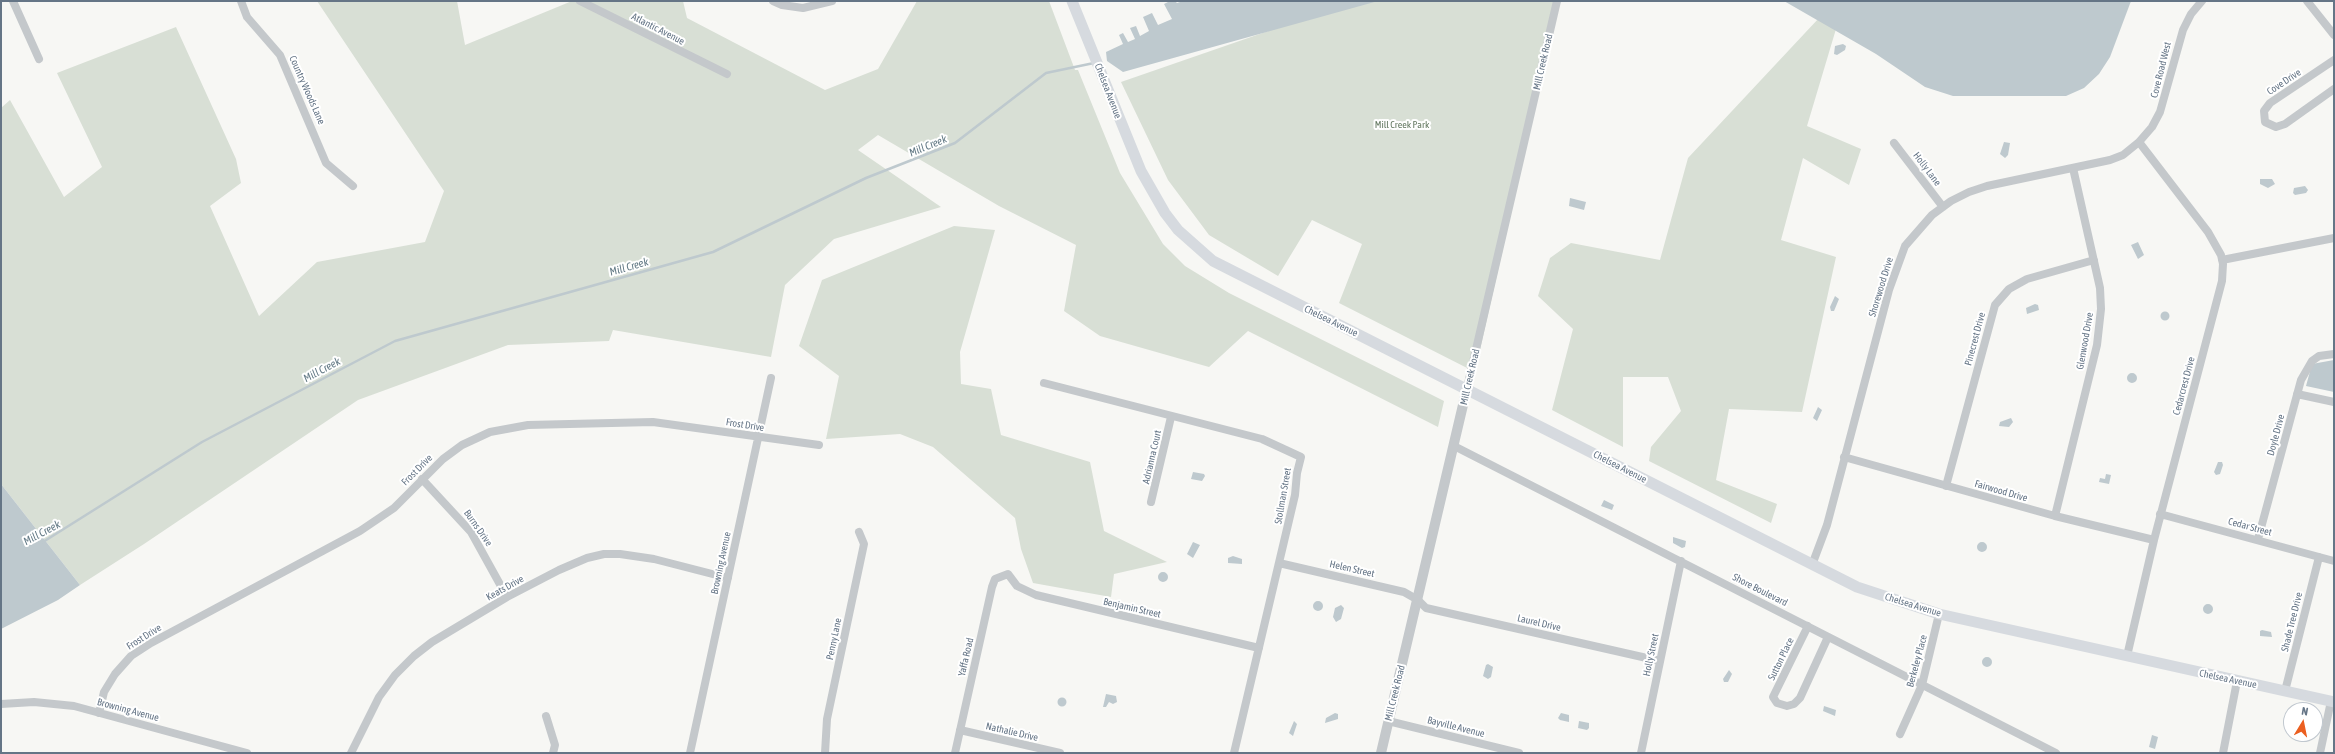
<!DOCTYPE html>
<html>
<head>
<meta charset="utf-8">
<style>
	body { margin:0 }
	#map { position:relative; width:2335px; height:754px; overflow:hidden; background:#f7f7f4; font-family:"Asap Condensed",sans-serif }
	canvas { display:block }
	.frame { position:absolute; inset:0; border:2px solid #657586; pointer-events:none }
	.north { position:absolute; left:2283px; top:702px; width:40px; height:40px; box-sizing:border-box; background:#fff; border:1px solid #c1c8cf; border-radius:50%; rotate:10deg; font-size:11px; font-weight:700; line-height:16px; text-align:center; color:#657586 }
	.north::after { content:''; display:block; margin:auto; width:14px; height:18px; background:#eb5f20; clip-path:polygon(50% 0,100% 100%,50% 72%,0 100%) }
</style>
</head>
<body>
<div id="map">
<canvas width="2335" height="754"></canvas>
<div class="frame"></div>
<div class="north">N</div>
</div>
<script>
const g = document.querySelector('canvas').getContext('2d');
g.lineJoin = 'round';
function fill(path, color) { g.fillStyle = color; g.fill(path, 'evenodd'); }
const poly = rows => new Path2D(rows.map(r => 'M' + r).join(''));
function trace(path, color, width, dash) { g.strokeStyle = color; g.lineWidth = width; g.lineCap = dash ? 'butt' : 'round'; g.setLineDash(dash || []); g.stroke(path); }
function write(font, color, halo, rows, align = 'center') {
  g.font = font + ' "Asap Condensed",sans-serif'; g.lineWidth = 4; g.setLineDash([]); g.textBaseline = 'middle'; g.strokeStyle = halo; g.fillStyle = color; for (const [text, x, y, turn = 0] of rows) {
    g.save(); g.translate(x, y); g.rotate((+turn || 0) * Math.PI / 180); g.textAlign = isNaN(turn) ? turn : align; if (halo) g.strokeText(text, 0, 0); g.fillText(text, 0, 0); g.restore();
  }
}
const green = poly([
	[317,1,457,1,465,45,572,1,683,1,687,18,825,90,878,69,917,1,1049,1,1075,70,1078,70,1120,173,1163,244,1185,266,1229,293,1444,401,1438,427,1248,331,1209,367,1100,336,1064,311,1076,245,999,206,878,135,858,150,941,207,834,239,785,285,771,357,613,330,609,341,508,345,358,400,144,544,80,585,1,484,1,108,10,100,64,197,102,167,57,73,176,27,236,159,241,183,210,206,259,316,317,262,425,242,444,191],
	[1355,1,1559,1,1475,372,1339,303,1362,244,1312,220,1278,276,1209,235,1168,180,1121,82],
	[1819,18,1836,29,1807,126,1861,149,1849,185,1803,158,1781,240,1836,257,1802,412,1729,409,1716,480,1777,504,1771,523,1649,461,1651,447,1681,411,1668,377,1623,377,1623,447,1552,410,1573,329,1538,296,1550,258,1571,243,1660,260,1688,158],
	[954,226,995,230,960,352,961,384,991,389,1001,435,1090,462,1104,531,1167,562,1114,574,1111,597,1033,583,1021,549,1015,518,933,447,900,434,826,439,839,376,799,346,822,280]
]);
const water = poly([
	[1170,1,1175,1,1177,3,1183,1,1378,1,1123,72,1107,61,1106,52,1123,44,1119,35,1123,33,1128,42,1135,39,1130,28,1136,26,1140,36,1149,31,1143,17,1152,13,1158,25,1172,19,1164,4],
	[1784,1,2131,1,2110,57,2099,74,2084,88,2066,96,1953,96,1925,87,1876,54],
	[1843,44,1846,46,1845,50,1837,55,1834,54,1835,46],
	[2004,142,2010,143,2008,155,2005,158,2000,154],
	[2260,179,2272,179,2275,184,2268,188,2260,184],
	[2305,186,2308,190,2306,193,2295,195,2293,193,2294,188],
	[1570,198,1586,202,1584,210,1569,206],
	[2138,242,2144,255,2138,259,2131,245],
	[1835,296,1839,299,1834,311,1831,311,1830,307],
	[2035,304,2038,305,2039,310,2027,314,2026,308],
	'2160.5 316a4.5 4.5 0 1 1 9 0a4.5 4.5 0 1 1-9 0Z',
	[2334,360,2334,392,2306,386,2312,364],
	'2127 378a5 5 0 1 1 10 0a5 5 0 1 1-10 0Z',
	[1818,407,1822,410,1817,421,1813,418],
	[2011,418,2013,422,2009,427,1999,426,2000,422],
	[2218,462,2222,462,2223,465,2220,474,2216,475,2214,472],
	[1193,472,1204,474,1205,476,1202,481,1191,479],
	[2106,474,2111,475,2109,484,2099,482,2100,478,2105,479],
	[1,484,80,585,58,600,1,629],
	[1604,500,1614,505,1612,510,1601,506],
	[1673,537,1686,541,1685,547,1682,548,1673,543],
	[1193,542,1200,545,1193,558,1187,554],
	'1977 547a5 5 0 1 1 10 0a5 5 0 1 1-10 0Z',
	[1233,556,1242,559,1242,564,1228,563,1228,558],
	'1158 577a5 5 0 1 1 10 0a5 5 0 1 1-10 0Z',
	'1313 606a5 5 0 1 1 10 0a5 5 0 1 1-10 0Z',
	'2203 609a5 5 0 1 1 10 0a5 5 0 1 1-10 0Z',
	[1341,605,1344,608,1341,619,1336,622,1333,617,1335,608],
	[2262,630,2271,632,2272,637,2260,636,2260,631],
	'1982 662a5 5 0 1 1 10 0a5 5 0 1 1-10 0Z',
	[1488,664,1493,667,1491,677,1488,679,1483,676,1486,665],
	[1729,670,1732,674,1728,682,1724,682,1723,679],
	[1106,694,1116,696,1117,702,1113,704,1109,702,1106,707,1103,707],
	'1057.5 702a4.5 4.5 0 1 1 9 0a4.5 4.5 0 1 1-9 0Z',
	[1824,706,1836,710,1835,716,1823,711],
	[1335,713,1338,714,1338,719,1325,723,1326,718],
	[1561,713,1569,715,1569,722,1560,720,1558,718],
	[1294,721,1297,724,1293,736,1289,733],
	[1579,721,1589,723,1589,728,1587,730,1578,728],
	[2293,734,2308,734,2307,741,2292,738],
	[2152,735,2158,737,2155,749,2149,747]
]);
const stream = poly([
	[43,542,202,442,395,341,713,252,866,178,955,143,1046,73,1094,63]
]);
const minor = poly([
	[13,1,39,59],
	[241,1,247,17,280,55,326,163,353,186],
	[580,1,727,74],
	[773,1,782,5,803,8,832,1],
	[2307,1,2334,35],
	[2334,60,2270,103,2264,111,2265,122,2276,127,2285,124,2334,89],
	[1894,143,1943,207],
	[2222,260,2334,238],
	[1044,383,1262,439,1301,457,1297,473,1295,495,1234,753],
	[1467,388,1557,1],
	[2297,394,2334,402],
	[1454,446,2056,753],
	[1844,457,2055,516,2154,540],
	[422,479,471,532,507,597],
	[1946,486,1995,305,2009,289,2027,279,2094,260],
	[1151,502,1171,417],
	[2160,514,2334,561],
	[2055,516,2097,345,2101,309,2100,288,2073,168],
	[2258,539,2301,380,2312,361,2319,356,2334,354],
	[1279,563,1404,592,1418,600,1426,608,1660,661],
	[1812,565,1827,525,1889,290,1905,246,1932,215,1951,201,1969,192,1987,186,2110,160,2123,155,2139,142,2152,127,2160,112,2183,30,2191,14,2202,1],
	[1808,626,1773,697,1777,703,1787,706,1794,704,1800,698,1828,637],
	[2127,656,2154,540,2222,281,2223,264,2221,255,2208,232,2139,142],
	[2285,691,2319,557],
	[1,704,34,702,74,706,247,753],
	[99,713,104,692,115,674,131,656,151,643,360,531,394,508,443,459,462,445,490,432,528,425,653,422,819,445],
	[546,716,555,745,553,753],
	[1388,721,1519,753],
	[960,730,1060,753],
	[1900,734,1922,685,1939,614],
	[351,753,379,697,395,675,414,656,432,642,507,597,559,570,587,558,604,554,620,554,654,559,728,578],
	[690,753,771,378],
	[825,753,827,719,864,544,859,532],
	[955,753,992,587,995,579,1008,574,1017,586,1036,595,1259,648],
	[1641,753,1681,561],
	[2223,753,2237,681],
	[2320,753,2331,701]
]);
const tertiary = poly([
	[1381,753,1467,388]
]);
const secondary = poly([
	[1072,1,1141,171,1165,213,1178,230,1213,261,1857,587,1939,614,2334,702]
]);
const streetNames = [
	["Atlantic Avenue",658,29,27],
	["Mill Creek Road",1543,62,-77],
	["Cove Road West",2161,70,-76],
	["Cove Drive",2284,82,-34],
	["Country Woods Lane",307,90,66],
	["Chelsea Avenue",1108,91,69],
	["Holly Lane",1927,169,53],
	["Shorewood Drive",1881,287,-73],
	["Chelsea Avenue",1331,321,26],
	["Pinecrest Drive",1975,339,-75],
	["Glenwood Drive",2085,341,-80],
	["Mill Creek Road",1470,377,-77],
	["Cedarcrest Drive",2184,386,-75],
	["Frost Drive",745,425,9],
	["Doyle Drive",2276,435,-75],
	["Adrianna Court",1152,457,-77],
	["Chelsea Avenue",1620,467,27],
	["Frost Drive",417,470,-45],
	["Fairwood Drive",2001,491,16],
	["Stollman Street",1283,496,-80],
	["Cedar Street",2250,527,15],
	["Burns Drive",478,528,55],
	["Browning Avenue",721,563,-78],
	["Helen Street",1352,569,13],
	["Keats Drive",505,588,-29],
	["Shore Boulevard",1760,590,27],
	["Chelsea Avenue",1913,605,17],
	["Benjamin Street",1132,608,13],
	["Shade Tree Drive",2292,622,-76],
	["Laurel Drive",1539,623,13],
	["Frost Drive",144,637,-32],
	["Penny Lane",834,639,-78],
	["Holly Street",1651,655,-78],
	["Yaffa Road",966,657,-77],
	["Sutton Place",1781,659,-64],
	["Berkeley Place",1917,661,-75],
	["Chelsea Avenue",2228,679,12],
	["Mill Creek Road",1395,693,-76],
	["Browning Avenue",128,710,15],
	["Bayville Avenue",1456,727,14],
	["Nathalie Drive",1012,732,13]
];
const parkNames = [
	["Mill Creek Park",1402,125]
];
const waterNames = [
	["Mill Creek",928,146,-22],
	["Mill Creek",629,267,-16],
	["Mill Creek",322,370,-28],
	["Mill Creek",42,533,-28]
];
fill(green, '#d8dfd5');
fill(water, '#bec9ce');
trace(stream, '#bec9ce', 2.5);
trace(minor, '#c4c8cb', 8);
trace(tertiary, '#c4c8cb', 10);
trace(secondary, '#d6dadf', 11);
write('10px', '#657586', '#fff', streetNames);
write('10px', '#637860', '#fff', parkNames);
write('italic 11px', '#607783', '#fff', waterNames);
</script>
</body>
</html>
